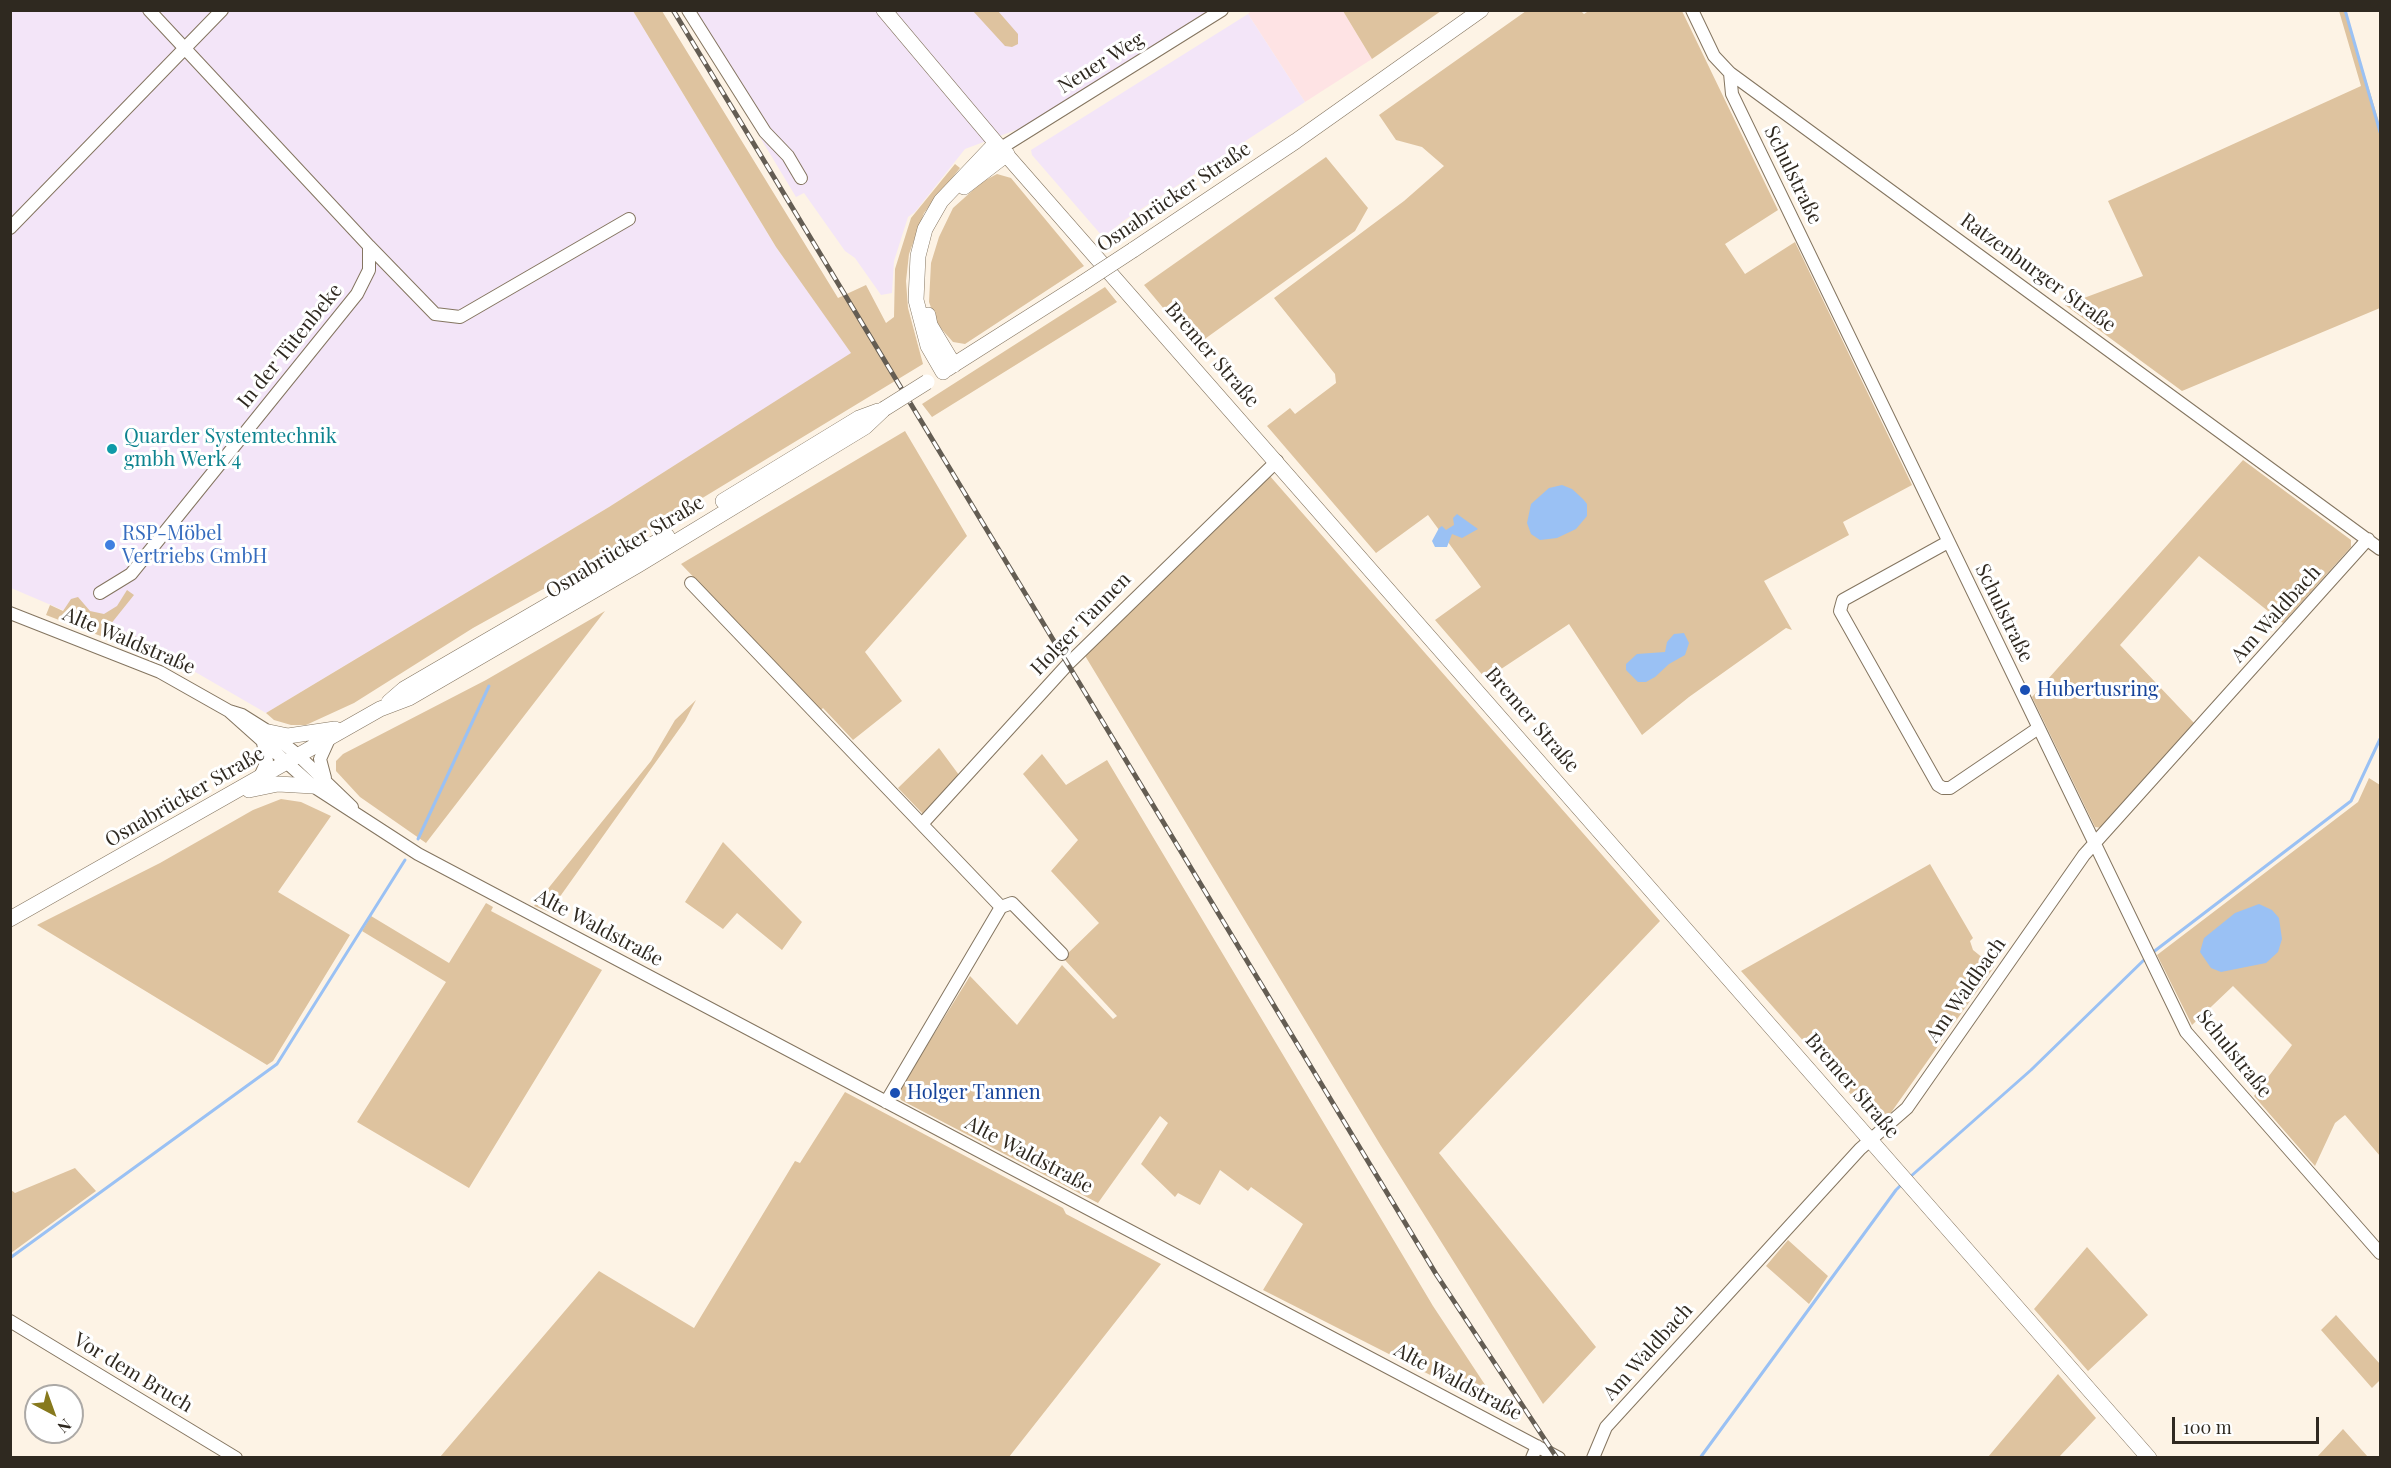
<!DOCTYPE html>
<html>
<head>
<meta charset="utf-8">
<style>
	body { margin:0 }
	#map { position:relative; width:2391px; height:1468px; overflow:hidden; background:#fdf3e5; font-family:"Playfair Display",serif }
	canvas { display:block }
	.frame { position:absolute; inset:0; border:12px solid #2f2920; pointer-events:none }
	.north { position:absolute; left:24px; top:1384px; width:60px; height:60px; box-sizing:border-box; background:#fff; border:2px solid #aca9a6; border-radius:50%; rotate:139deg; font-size:16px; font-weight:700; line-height:24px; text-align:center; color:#2f2920 }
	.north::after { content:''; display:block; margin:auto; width:21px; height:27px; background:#87791d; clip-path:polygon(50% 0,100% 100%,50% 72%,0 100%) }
	.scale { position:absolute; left:2172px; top:1417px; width:147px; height:27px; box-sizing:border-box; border:3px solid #2f2920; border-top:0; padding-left:8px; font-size:18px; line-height:21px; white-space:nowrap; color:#2f2920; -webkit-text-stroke:4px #fff; paint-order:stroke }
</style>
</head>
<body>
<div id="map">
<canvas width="2391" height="1468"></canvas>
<div class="frame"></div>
<div class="north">N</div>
<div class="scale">100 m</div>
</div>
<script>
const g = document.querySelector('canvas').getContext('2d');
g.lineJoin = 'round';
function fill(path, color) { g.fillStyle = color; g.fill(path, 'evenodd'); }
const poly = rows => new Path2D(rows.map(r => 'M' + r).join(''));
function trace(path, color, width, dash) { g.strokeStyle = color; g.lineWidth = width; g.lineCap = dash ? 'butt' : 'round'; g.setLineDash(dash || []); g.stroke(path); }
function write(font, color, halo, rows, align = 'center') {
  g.font = font + ' "Playfair Display",serif'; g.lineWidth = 6; g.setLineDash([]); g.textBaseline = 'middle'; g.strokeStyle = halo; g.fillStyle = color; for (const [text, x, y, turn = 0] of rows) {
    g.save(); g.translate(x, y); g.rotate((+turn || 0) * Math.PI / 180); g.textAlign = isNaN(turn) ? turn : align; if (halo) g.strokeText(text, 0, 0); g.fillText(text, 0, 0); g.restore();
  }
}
const commercial = poly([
	[1252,10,1343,11,1372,59,1305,102,1248,14]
]);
const industrial = poly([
	[10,11,633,11,776,247,852,353,609,507,266,713,159,651,11,588],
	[684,11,1208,11,1021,128,965,149,915,212,908,217,894,261,892,293,881,295,855,258,845,251,804,193,796,197],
	[1248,14,1305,102,1126,219,1103,237,1032,155,1031,150]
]);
const green = poly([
	[1590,10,1682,11,1778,210,1725,244,1745,274,1795,242,1912,485,1843,522,1849,535,1764,581,1792,630,1786,628,1689,697,1642,735,1569,624,1486,679,1435,620,1481,587,1428,515,1376,553,1267,426,1290,408,1295,414,1336,383,1335,374,1274,298,1404,201,1444,166,1422,147,1396,140,1379,115,1526,11,1581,11,1584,14],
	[633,11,662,11,838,298,866,285,886,323,894,317,895,269,911,218,955,164,960,168,924,213,909,254,906,281,908,308,923,364,653,528,473,628,354,703,306,725,291,725,274,720,266,713,609,507,851,353,776,247],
	[973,11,998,11,1018,34,1018,44,1012,47,1005,46],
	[1343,11,1441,11,1372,59],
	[2339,11,2345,11,2380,125,2380,308,2182,391,2065,305,2143,276,2108,201,2361,86],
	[1326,157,1368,208,1355,231,1195,346,1144,285],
	[997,174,1011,178,1084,266,965,344,953,342,937,324,929,302,931,263,939,237,953,208,982,182],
	[1105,287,1117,302,932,417,922,404],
	[905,431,967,536,865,652,902,701,853,740,823,708,821,710,681,564],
	[2243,460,2351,540,2351,547,2283,623,2199,556,2120,645,2194,723,2102,828,2095,827,2032,697],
	[1269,475,1660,921,1439,1153,1596,1347,1543,1404,1381,1146,1084,654],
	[127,590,134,595,110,625,137,637,132,648,46,615,50,605,63,611,71,599,78,597,90,611,104,614,117,606],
	[605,611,426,843,360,797,336,771,336,761,343,754,486,680],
	[696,700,685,721,549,912,534,906,651,761,675,720],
	[939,748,959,775,923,814,898,788],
	[1042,754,1066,785,1107,760,1433,1306,1503,1412,1263,1290,1303,1224,1251,1187,1248,1191,1220,1170,1200,1205,1178,1193,1175,1197,1141,1164,1168,1123,1160,1116,1098,1203,901,1100,898,1092,970,976,1017,1025,1062,965,1113,1019,1117,1016,1063,958,1099,923,1051,871,1078,840,1023,774],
	[2369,778,2380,785,2380,1156,2345,1115,2335,1123,2315,1166,2254,1096,2292,1045,2233,986,2192,1025,2157,955,2358,802],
	[281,799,301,802,331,816,278,892,350,935,273,1061,267,1065,37,925,160,863,253,810],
	[723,842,802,922,782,950,737,913,723,929,685,902],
	[1930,864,1973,938,1970,941,1973,950,1994,967,1890,1114,1872,1118,1741,971],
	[486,903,493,907,491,911,602,970,469,1188,357,1122,446,982,362,931,371,916,449,963],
	[845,1092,1063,1208,1066,1214,1161,1264,1009,1457,440,1457,599,1271,694,1328,795,1161,800,1163],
	[75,1168,96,1191,11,1253,11,1190,15,1193],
	[1788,1240,1828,1276,1809,1304,1766,1266],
	[2087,1247,2148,1315,2088,1371,2034,1309],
	[2336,1315,2380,1364,2380,1380,2372,1388,2321,1330],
	[2058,1374,2096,1418,2059,1457,1988,1457],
	[2343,1429,2368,1457,2317,1457]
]);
const water = poly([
	[1562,485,1572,489,1583,499,1587,504,1587,516,1576,529,1557,538,1540,540,1531,534,1527,523,1531,504,1549,488],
	[1457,514,1478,529,1462,538,1452,534,1447,547,1435,547,1432,541,1439,528,1442,526,1446,530,1454,525,1453,518],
	[1684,633,1689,643,1685,655,1669,664,1655,677,1646,682,1638,682,1626,670,1626,664,1637,654,1665,652,1667,642,1674,634],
	[2259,904,2272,910,2279,918,2282,939,2278,952,2266,963,2221,972,2211,968,2200,952,2204,938,2235,913]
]);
const stream = poly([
	[2345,10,2380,132],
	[418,839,489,686],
	[2152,953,2351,801,2380,739],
	[1910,1177,2031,1070,2147,957],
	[10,1258,277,1064,405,860],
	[1700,1458,1896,1190,1903,1183]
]);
const minor = poly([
	[688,10,765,132,788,156,801,178],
	[1692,10,1714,56,1730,73,2380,549],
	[1730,73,1732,94,2186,1032,2380,1253],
	[1001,148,1222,10],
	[10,228,222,10],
	[369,246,435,314,460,317,629,219],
	[1948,542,1843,600,1840,611,1938,785,1943,788,1950,788,2037,729],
	[691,583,1001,907,1012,903,1062,954],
	[100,593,131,574,357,294,369,270,369,246,149,10],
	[10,613,160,672,229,711,242,715,269,732,299,756,352,807],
	[229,711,313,786,418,854,1559,1458],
	[325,778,320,759,329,739],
	[259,779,267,761,263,743],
	[922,824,1068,664,1277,461],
	[886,1102,1001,907],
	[10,1321,236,1458],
	[1532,1458,1537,1446],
	[1593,1458,1606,1427,1860,1149,1907,1108,2084,855,2368,539]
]);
const major = poly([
	[884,10,996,143,2149,1458],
	[964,187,1007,154],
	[1133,250,1296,141,1481,10],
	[928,315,930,325,954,365],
	[947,369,1081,284],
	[943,372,928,346,916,300,918,256,925,229,941,201,996,143],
	[723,501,859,418,878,411],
	[389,702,404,689,667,536],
	[269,732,288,736,335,729],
	[249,790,278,784,313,786],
	[10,919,380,709,409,698,638,565,865,427,884,409]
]);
const rail = poly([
	[673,10,1436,1274,1557,1458]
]);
const majorBridge = poly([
	[1081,284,1133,250],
	[884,409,927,382]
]);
const markers = [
	[112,449,6,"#0f9aa8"],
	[110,545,6,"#3f7fe0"],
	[2025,690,6,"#1a4fb4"],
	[895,1093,6,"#1a4fb4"]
];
const streetNames = [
	["Neuer Weg",1101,63,-32],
	["Schulstraße",1793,175,64],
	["Osnabrücker Straße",1174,197,-34],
	["Ratzenburger Straße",2038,273,36],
	["In der Tütenbeke",290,346,-51],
	["Bremer Straße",1212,355,49],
	["Osnabrücker Straße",625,547,-31],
	["Schulstraße",2004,613,64],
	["Am Waldbach",2276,614,-48],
	["Holger Tannen",1081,624,-46],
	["Alte Waldstraße",129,641,23],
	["Bremer Straße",1532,720,49],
	["Osnabrücker Straße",185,797,-30],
	["Alte Waldstraße",599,928,28],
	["Am Waldbach",1966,990,-55],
	["Schulstraße",2234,1054,51],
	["Bremer Straße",1852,1086,49],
	["Alte Waldstraße",1029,1155,28],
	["Am Waldbach",1648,1352,-48],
	["Vor dem Bruch",133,1373,31],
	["Alte Waldstraße",1458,1382,28]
];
const cultureNames = [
	["Quarder Systemtechnik",124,437],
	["gmbh Werk 4",124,460]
];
const shopNames = [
	["RSP-Möbel",122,534],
	["Vertriebs GmbH",122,557]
];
const transitNames = [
	["Hubertusring",2037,690],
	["Holger Tannen",907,1093]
];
fill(commercial, '#fee3e4');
fill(industrial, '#f3e5f8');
fill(green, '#dec39f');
fill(water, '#9ac1f4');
trace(stream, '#9ac1f4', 3);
trace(minor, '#847560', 14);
trace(major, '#847560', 16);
trace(minor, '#fff', 12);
trace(major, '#fff', 15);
trace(rail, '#645d53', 5);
trace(rail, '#fff', 3, [9]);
trace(majorBridge, '#847560', 16, []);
trace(majorBridge, '#fff', 15);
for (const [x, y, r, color] of markers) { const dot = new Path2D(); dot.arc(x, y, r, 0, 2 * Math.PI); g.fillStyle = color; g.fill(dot); trace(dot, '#fff', 2); }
write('20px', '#2f2920', '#fff', streetNames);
write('20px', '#0d838f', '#fff', cultureNames, 'left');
write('20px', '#366cbe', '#fff', shopNames, 'left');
write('20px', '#164399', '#fff', transitNames, 'left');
</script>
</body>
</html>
